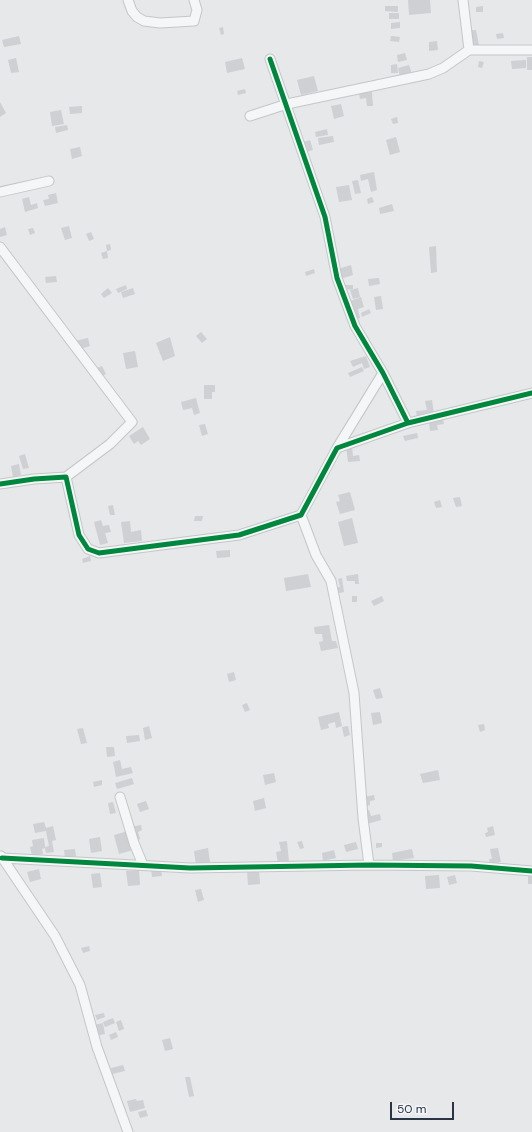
<!DOCTYPE html>
<html>
<head>
<meta charset="utf-8">
<style>
	body { margin:0 }
	#map { position:relative; width:532px; height:1132px; overflow:hidden; background:#e6e8ea; font-family:"DM Sans",sans-serif }
	canvas { display:block }
	.scale { position:absolute; left:390px; top:1102px; width:64px; height:18px; box-sizing:border-box; border:2px solid #2b3445; border-top:0; padding-left:5px; font-size:12px; line-height:14px; white-space:nowrap; color:#2b3445; -webkit-text-stroke:3px #f4f6f9; paint-order:stroke }
</style>
</head>
<body>
<div id="map">
<canvas width="532" height="1132"></canvas>
<div class="scale">50 m</div>
</div>
<script>
const g = document.querySelector('canvas').getContext('2d');
g.lineJoin = 'round';
function fill(path, color) { g.fillStyle = color; g.fill(path, 'evenodd'); }
const poly = rows => new Path2D(rows.map(r => 'M' + r).join(''));
function trace(path, color, width, dash) { g.strokeStyle = color; g.lineWidth = width; g.lineCap = dash ? 'butt' : 'round'; g.setLineDash(dash || []); g.stroke(path); }
const building = poly([
	[408,0,430,0,431,13,409,15],
	[385,6,398,6,398,12,385,11],
	[483,6,483,12,476,12,476,7],
	[389,13,399,13,399,19,389,19],
	[400,22,400,28,391,29,391,23],
	[223,27,224,34,221,35,219,28],
	[470,30,476,30,479,45,472,46],
	[503,33,504,38,497,39,496,34],
	[19,36,21,44,4,47,2,40],
	[391,36,400,37,399,42,390,41],
	[437,41,438,50,429,51,429,42],
	[405,53,407,60,398,62,397,55],
	[527,57,532,57,532,70,527,70],
	[16,58,19,72,11,73,8,60],
	[242,58,245,69,227,73,225,62],
	[526,60,526,68,512,69,511,61],
	[479,61,484,62,482,68,478,67],
	[397,64,398,73,391,73,391,65],
	[409,65,412,74,400,77,398,68],
	[314,76,318,91,301,95,297,80],
	[245,89,246,93,238,95,237,91],
	[372,92,373,106,367,106,366,98,360,99,359,93],
	[0,102,6,113,0,117],
	[341,104,344,116,334,119,331,106],
	[82,106,82,113,70,114,69,107],
	[61,110,64,124,52,126,50,112],
	[397,117,398,123,393,124,391,119],
	[67,125,68,130,56,133,55,127],
	[327,129,328,135,316,137,315,132],
	[333,136,334,142,319,145,318,138],
	[396,137,400,152,390,155,386,140],
	[310,140,313,150,306,152,303,142],
	[80,147,82,156,72,159,70,149],
	[374,172,377,190,371,192,368,179,361,181,360,175],
	[358,180,361,193,355,194,352,181],
	[349,185,352,200,339,202,336,187],
	[56,193,58,203,45,206,43,200,49,199,48,195],
	[29,197,31,205,37,203,38,208,25,212,22,199],
	[372,197,374,202,368,204,367,199],
	[392,204,394,211,380,214,379,208],
	[69,226,72,238,65,240,61,228],
	[5,227,7,235,0,237,0,229],
	[33,228,35,233,30,235,28,229],
	[91,232,94,239,89,241,86,234],
	[110,244,111,250,107,251,106,245],
	[436,246,437,272,431,273,429,247],
	[107,251,108,258,103,259,101,253],
	[351,265,353,275,340,279,338,269],
	[314,269,315,273,306,276,305,272],
	[56,276,57,282,46,283,45,277],
	[379,278,380,284,369,286,368,279],
	[126,285,127,289,118,293,116,289],
	[345,285,353,285,353,290,345,289],
	[108,288,112,293,104,298,101,294],
	[133,288,135,294,123,298,121,292],
	[358,288,360,297,353,299,350,290],
	[381,296,383,309,376,310,374,297],
	[361,297,364,307,358,309,360,318,356,319,350,301],
	[369,309,371,313,362,317,361,313],
	[201,332,207,339,202,343,196,336],
	[170,337,175,356,163,361,156,343],
	[88,338,90,346,77,350,74,341],
	[135,351,138,367,126,369,123,353],
	[366,356,370,367,364,369,362,363,353,367,350,361],
	[102,366,106,374,101,377,97,368],
	[362,367,364,371,350,377,348,373],
	[204,385,215,385,215,392,212,392,212,399,204,399],
	[196,398,200,413,194,415,192,408,183,410,181,402],
	[432,400,434,414,417,417,416,411,427,410,425,401],
	[443,419,444,424,437,425,438,430,430,431,429,422],
	[205,424,208,434,202,436,199,425],
	[143,427,150,439,141,445,138,441,134,444,129,436],
	[417,433,418,438,405,441,403,436],
	[352,446,353,456,359,455,360,461,348,462,346,447],
	[25,454,29,468,23,469,19,456],
	[19,464,21,475,13,477,11,466],
	[350,492,355,510,340,514,336,502,340,501,338,495],
	[460,497,462,506,456,507,453,498],
	[440,500,442,507,436,508,434,502],
	[113,505,115,515,110,515,108,506],
	[195,516,203,516,202,521,194,521],
	[352,518,358,543,344,546,338,522],
	[101,520,103,526,109,525,111,532,105,533,108,543,100,545,94,522],
	[130,521,131,532,141,530,142,541,124,543,121,522],
	[230,550,230,557,217,558,216,551],
	[90,556,91,561,83,563,82,559],
	[308,574,311,587,286,591,284,578],
	[358,574,359,584,355,584,355,581,347,581,346,576],
	[342,578,344,592,334,594,333,588,340,587,338,579],
	[352,596,357,596,357,602,352,602],
	[382,596,384,601,374,606,371,601],
	[329,625,332,641,336,641,338,648,321,651,319,642,323,641,322,634,315,634,314,627],
	[234,672,236,680,229,682,227,674],
	[380,688,383,698,376,699,373,690],
	[247,703,250,710,245,712,242,705],
	[339,712,342,726,336,728,335,722,328,724,329,728,321,730,318,717],
	[380,712,382,723,373,725,371,713],
	[484,724,485,730,480,732,478,725],
	[149,726,152,738,145,740,143,728],
	[348,726,350,735,344,737,342,727],
	[83,728,87,743,81,744,77,729],
	[139,735,140,741,127,743,126,736],
	[106,747,114,747,115,756,107,757],
	[120,760,122,769,131,767,133,773,116,777,113,762],
	[438,770,440,780,423,783,420,774],
	[274,773,276,782,265,785,263,775],
	[132,778,134,784,117,789,115,783],
	[102,780,102,785,94,787,93,782],
	[374,795,375,800,370,801,370,805,365,806,364,797],
	[264,798,266,808,255,811,253,801],
	[146,801,149,809,140,812,137,804],
	[113,802,116,813,110,814,108,803],
	[369,810,371,816,380,814,381,820,367,824,364,812],
	[44,822,46,828,53,826,56,840,52,841,54,852,46,853,45,848,42,849,43,854,32,856,30,847,33,846,32,840,44,838,45,847,49,846,46,831,35,833,33,824],
	[141,825,142,830,138,832,140,839,134,840,131,827],
	[493,826,495,835,486,837,485,833,488,832,487,828],
	[128,831,133,850,119,854,114,835],
	[100,837,102,851,91,853,89,839],
	[287,841,289,862,278,864,276,852,281,851,279,842],
	[302,841,304,848,300,849,297,842],
	[356,842,358,849,346,852,344,845],
	[376,843,382,843,382,847,376,848],
	[208,848,210,862,196,865,194,851],
	[498,848,501,862,490,864,489,859,492,859,490,849],
	[75,849,76,856,65,858,64,850],
	[412,849,414,858,393,861,392,853],
	[334,850,336,858,323,861,322,853],
	[161,868,162,876,152,877,151,869],
	[39,869,41,879,30,882,27,872],
	[139,870,140,885,128,886,126,871],
	[259,870,260,884,248,885,247,871],
	[100,873,102,887,93,888,91,874],
	[439,875,440,888,426,889,425,876],
	[455,875,457,883,449,885,447,877],
	[528,876,532,876,532,884,528,884],
	[201,889,204,900,198,902,195,890],
	[89,946,90,951,83,953,81,948],
	[104,1013,105,1017,97,1020,95,1015],
	[113,1018,115,1023,105,1027,103,1022],
	[121,1020,124,1029,119,1031,116,1022],
	[103,1023,105,1034,96,1036,94,1025],
	[116,1032,118,1037,111,1040,109,1035],
	[170,1038,173,1049,165,1051,162,1040],
	[123,1065,125,1071,112,1074,111,1068],
	[185,1077,190,1077,194,1096,189,1097],
	[136,1099,137,1101,143,1100,145,1108,130,1112,127,1101],
	[146,1110,148,1116,140,1118,138,1112]
]);
const minor = poly([
	[128,0,132,11,137,17,144,21,160,23,194,21,197,10,194,0],
	[463,0,469,50],
	[270,59,325,217,337,278,355,326,383,373,408,423],
	[250,116,287,104,429,74,443,68,469,50,532,50],
	[0,192,49,181],
	[0,247,132,422,110,444,66,477],
	[337,448,383,373],
	[0,484,34,479,66,477,79,535,88,549,99,553,239,535,301,515,337,448,408,423,532,393],
	[301,515,316,555,331,581,354,693,363,818,369,865],
	[120,797,134,843,143,865],
	[1,856,55,936,80,985,97,1047,128,1132],
	[2,858,190,868,369,865,471,866,532,871]
]);
const cycleway = poly([
	[270,59,325,217,337,278,355,326,383,373,408,423],
	[0,484,34,479,66,477,79,535,88,549,99,553,239,535,301,515,337,448,408,423,532,393],
	[2,858,190,868,369,865,471,866,532,871]
]);
fill(building, '#ced0d3');
trace(minor, '#c4c6c8', 11);
trace(minor, '#f5f6f7', 9);
trace(cycleway, '#00873e', 5);
</script>
</body>
</html>
